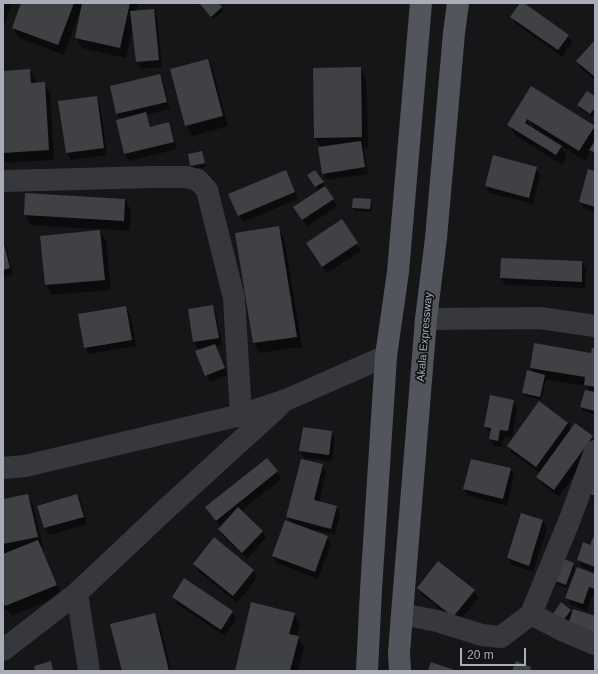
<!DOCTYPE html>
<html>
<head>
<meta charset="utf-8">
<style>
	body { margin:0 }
	#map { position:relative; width:598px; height:674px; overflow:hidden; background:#161618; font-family:Helvetica,sans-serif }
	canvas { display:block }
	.frame { position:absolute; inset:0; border:4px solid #a8adb8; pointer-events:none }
	.scale { position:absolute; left:460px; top:648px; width:66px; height:18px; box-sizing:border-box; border:2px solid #a8adb8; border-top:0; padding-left:5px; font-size:12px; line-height:14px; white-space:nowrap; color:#a8adb8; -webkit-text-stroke:3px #111113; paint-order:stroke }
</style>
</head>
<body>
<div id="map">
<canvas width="598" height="674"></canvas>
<div class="frame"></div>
<div class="scale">20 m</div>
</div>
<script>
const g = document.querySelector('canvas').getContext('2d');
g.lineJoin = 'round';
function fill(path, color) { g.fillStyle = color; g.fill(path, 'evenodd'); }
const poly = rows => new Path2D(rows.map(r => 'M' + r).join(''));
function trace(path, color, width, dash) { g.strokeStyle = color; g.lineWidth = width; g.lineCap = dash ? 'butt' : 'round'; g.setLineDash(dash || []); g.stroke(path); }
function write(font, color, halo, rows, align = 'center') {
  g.font = font + ' Helvetica,sans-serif'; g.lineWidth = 3.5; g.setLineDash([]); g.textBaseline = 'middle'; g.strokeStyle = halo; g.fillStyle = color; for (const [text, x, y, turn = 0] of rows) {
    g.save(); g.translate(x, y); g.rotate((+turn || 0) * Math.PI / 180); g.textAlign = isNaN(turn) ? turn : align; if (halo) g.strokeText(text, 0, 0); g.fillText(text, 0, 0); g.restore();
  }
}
const shadow = poly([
	[3,3,12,3,3,29],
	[22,3,138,3,136,12,153,10,157,17,162,67,141,69,137,62,133,27,126,58,82,48,76,38,81,12,80,11,64,55,19,38,13,28],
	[198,3,217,3,223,11,214,19],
	[522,3,568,35,572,42,562,57,516,24,512,17],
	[595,41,595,80,582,69,578,62],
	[207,60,213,70,228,126,192,136,186,125],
	[360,68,366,78,368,147,364,148,368,174,327,180,323,173,321,148,315,138,314,69],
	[30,70,36,80,36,83,44,83,50,93,54,160,3,163,3,72],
	[159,75,163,82,170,109,146,115,152,128,168,124,172,131,177,149,129,161,125,154,117,121,121,120,117,114],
	[532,88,594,127,595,129,595,157,591,151,585,161,560,145,567,157,562,165,515,135,509,125],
	[526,114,534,129,532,129,524,115],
	[96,97,100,104,107,155,71,160,67,153,60,102],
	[595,97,595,113,592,117,580,109,578,105],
	[205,164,206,167,193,169,191,167],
	[536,168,540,175,533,204,490,193,486,186],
	[285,171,298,199,243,222,239,215],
	[595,172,595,212,584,209,580,202],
	[310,179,323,182,325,185,324,186,337,206,307,227,299,214,319,191],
	[125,200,131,210,130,231,31,225,25,215],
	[370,200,372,204,371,212,355,211,353,208],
	[342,221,361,251,327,273,311,251],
	[278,228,284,238,302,347,260,353,254,343,236,234],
	[100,231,106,241,111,290,52,295,46,285,41,237],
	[3,241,7,248,13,275,3,277],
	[582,262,586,269,585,288,505,285,501,278],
	[212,306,216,313,222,345,216,346,228,375,210,382,206,375,205,348,198,349,194,342],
	[126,307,130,314,136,346,89,354,85,347],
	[595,349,595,414,583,411,581,407,589,392,586,386,546,380,541,400,525,396,523,393,534,373,531,368,592,354],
	[513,401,517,408,512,438,504,437,502,447,494,446,490,439,491,434,485,427],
	[568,423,571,430,592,437,595,441,595,445,559,497,542,484,538,477,540,473,512,453,508,446],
	[331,432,335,439,332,461,304,458,300,451],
	[322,465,326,472,319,503,336,507,340,514,335,535,306,528,306,529,327,537,331,544,318,579,277,563,273,556,285,521,291,523,287,516],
	[510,469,514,476,507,506,468,496,464,489],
	[277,472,281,479,241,511,262,531,266,538,247,559,223,536,219,529,221,528,207,508],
	[595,478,595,498,590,496,588,493],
	[27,495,33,505,43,547,41,548,62,595,12,616,8,610,3,612,3,500],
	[77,495,81,502,87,524,49,535,45,528,38,506],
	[543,521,547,528,533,572,512,565,508,558],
	[595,535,595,572,582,567,578,560,591,546],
	[194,564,253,571,257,578,237,603,198,571],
	[573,564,575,567,567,588,558,585,556,581],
	[595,575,595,594,593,594,587,611,571,605,567,598],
	[418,588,474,591,478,598,458,623,422,595],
	[173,597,232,612,236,619,225,636,177,604],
	[570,611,572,614,562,628,553,621],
	[294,614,300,624,297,636,304,647,298,671,236,671],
	[154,615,160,625,171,671,123,671]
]);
const building = poly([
	[21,3,74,3,58,45,12,28],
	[82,3,130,3,120,48,75,38],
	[199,3,218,3,222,7,211,17],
	[520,3,524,3,569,35,558,50,510,17],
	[154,9,159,60,136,62,130,11],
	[595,40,595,77,576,61],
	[208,59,223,116,185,126,170,69],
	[361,67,362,137,314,138,313,68],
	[30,69,31,83,45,82,49,150,3,153,3,71],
	[160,74,167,102,116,114,110,86],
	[531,86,595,126,579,151,527,119,525,123,562,146,556,155,507,125],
	[587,91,595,96,595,108,590,114,577,105],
	[97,96,104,148,66,153,58,101],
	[146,112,150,127,169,122,174,142,124,154,116,120],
	[361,141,365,167,322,174,318,147],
	[595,141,595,153,589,150],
	[202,151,205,163,190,166,188,154],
	[493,155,537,167,529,198,485,186],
	[588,169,595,171,595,207,579,202],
	[286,170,295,192,238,216,228,194],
	[315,170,324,182,315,187,307,175],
	[325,186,334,199,302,220,293,207],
	[25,193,125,199,124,221,24,215],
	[353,198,371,199,370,209,352,208],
	[342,219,358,243,322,267,306,243],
	[279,226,297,337,253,343,235,233],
	[100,230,105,280,45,285,40,236],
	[3,240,10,268,3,270],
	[501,258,582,261,582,282,500,278],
	[213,305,219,338,193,342,188,309],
	[126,306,132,340,84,348,78,314],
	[534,343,591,353,592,348,595,348,595,387,584,385,585,377,530,368],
	[215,344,225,368,205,376,195,351],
	[527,370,545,375,540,397,522,393],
	[585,390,595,392,595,411,580,407],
	[490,395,514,400,508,431,500,430,498,441,489,439,491,428,484,427],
	[539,401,568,423,536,467,507,446],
	[575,423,593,436,554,490,536,477],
	[303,427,332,431,329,455,299,451],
	[267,458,278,471,216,521,205,507],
	[301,459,323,464,314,500,337,506,331,529,286,517],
	[471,459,511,468,503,499,463,489],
	[595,475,595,496,587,493],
	[28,494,38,537,3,544,3,499],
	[77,494,84,517,44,528,37,506],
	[238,507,263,531,242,553,218,529],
	[521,513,543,520,529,566,507,558],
	[285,520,328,536,315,572,272,556],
	[595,533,595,567,577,560,583,542,590,545],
	[214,537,254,570,233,596,193,564],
	[38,540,57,585,5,606,3,600,3,554],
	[564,559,574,563,566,585,555,581],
	[438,561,475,590,453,617,417,588],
	[577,567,595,574,595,589,589,587,583,604,565,598],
	[184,578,233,611,221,630,172,597],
	[251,602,295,613,289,634,299,636,290,671,235,671],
	[561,602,571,610,560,625,550,618],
	[573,609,595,616,595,633,568,625],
	[155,613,169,671,122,671,110,624],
	[51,661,53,671,35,671,34,666],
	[516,661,531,667,530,671,512,671],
	[431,662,457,671,428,671]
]);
const minor = poly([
	[3,181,153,177,186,177,198,180,207,190,234,298,241,415],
	[426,319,540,318,595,326],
	[595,451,570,519,531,614,562,630,595,644],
	[3,468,25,466,241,415,286,400,386,356],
	[77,593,89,671],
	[402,614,437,621,482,635,501,637,531,614],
	[3,650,77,593,166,509,279,406]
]);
const major = poly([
	[367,671,371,590,386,356,398,272,421,3],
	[400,671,399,653,402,614,426,319,436,238,454,33,458,3]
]);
const streetNames = [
	["Akala Expressway",425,337,-85]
];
fill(shadow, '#0007');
fill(building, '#404145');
trace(minor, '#37383d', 22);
trace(major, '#53555c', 22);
write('11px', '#a8adb8', '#111113', streetNames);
</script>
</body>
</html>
